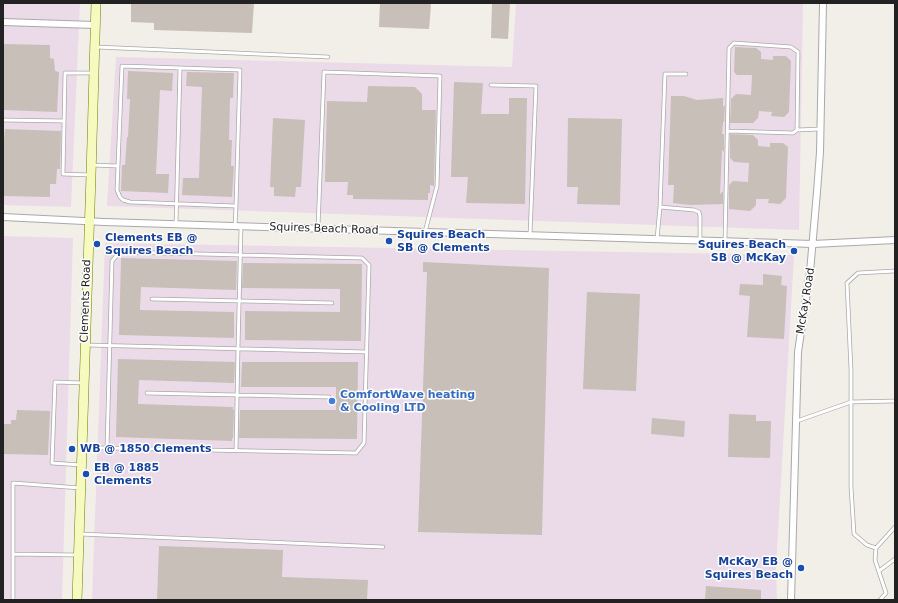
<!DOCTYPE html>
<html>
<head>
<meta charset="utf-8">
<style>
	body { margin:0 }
	#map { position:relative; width:898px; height:603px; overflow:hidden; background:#f2efe9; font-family:"DejaVu Sans",sans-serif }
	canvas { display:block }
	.frame { position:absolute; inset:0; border:4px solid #222; pointer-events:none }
</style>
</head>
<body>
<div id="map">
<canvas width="898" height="603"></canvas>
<div class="frame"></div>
</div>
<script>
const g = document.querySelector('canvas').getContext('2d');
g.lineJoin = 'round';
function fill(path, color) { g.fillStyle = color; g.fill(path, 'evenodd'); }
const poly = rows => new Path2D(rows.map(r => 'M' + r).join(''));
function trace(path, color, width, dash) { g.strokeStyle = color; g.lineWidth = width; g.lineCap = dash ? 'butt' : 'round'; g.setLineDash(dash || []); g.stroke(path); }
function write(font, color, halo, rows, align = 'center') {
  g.font = font + ' "DejaVu Sans",sans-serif'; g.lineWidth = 3; g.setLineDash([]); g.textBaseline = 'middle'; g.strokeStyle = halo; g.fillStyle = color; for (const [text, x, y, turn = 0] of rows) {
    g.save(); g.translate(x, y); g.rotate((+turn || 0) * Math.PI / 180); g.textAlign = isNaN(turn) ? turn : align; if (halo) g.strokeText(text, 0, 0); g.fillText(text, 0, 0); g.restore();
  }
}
const industrial = poly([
	[3,3,80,3,71,207,3,205],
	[516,3,803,3,799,230,107,206,116,57,512,67],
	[3,236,73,238,62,600,3,600],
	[105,243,794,255,776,567,777,600,92,600]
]);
const building = poly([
	[131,3,254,3,252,33,154,30,154,23,131,22],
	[380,3,429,3,431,5,429,29,379,27],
	[492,3,510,3,508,39,491,38],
	[3,44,50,45,50,58,54,59,55,71,59,72,57,112,3,110],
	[735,47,756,48,761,52,761,59,773,60,773,56,786,56,791,61,789,112,784,117,771,116,772,112,759,111,758,118,753,123,730,123,731,99,736,94,751,95,752,75,737,75,734,72],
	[128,71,173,73,172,91,160,90,156,174,169,174,168,193,121,191,122,165,125,165,127,137,128,137,130,99,127,99],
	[187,72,234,73,233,98,230,98,229,140,232,140,231,166,234,166,232,197,182,195,183,178,199,178,202,87,186,86],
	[454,82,483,83,481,114,509,114,509,98,527,98,525,204,466,203,468,177,451,177],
	[368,86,415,87,422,94,422,110,436,110,434,186,430,185,430,193,428,193,428,200,353,199,353,195,347,195,348,182,325,182,327,101,367,102],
	[671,96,684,96,697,100,723,98,723,107,725,105,724,122,723,122,722,134,724,134,724,152,722,150,720,194,723,191,723,204,690,205,673,203,674,185,668,185],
	[273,118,305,120,301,187,296,187,295,197,274,196,274,187,270,187],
	[568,118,622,119,620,205,577,204,578,187,567,187],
	[5,129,61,131,60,169,57,169,56,184,50,184,50,197,3,196,3,149],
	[730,134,753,135,758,140,758,146,770,147,770,143,783,143,788,147,786,198,780,204,768,203,769,199,756,199,756,205,750,211,729,209,729,185,733,181,748,182,749,163,734,162,730,158],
	[121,258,237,261,236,290,141,287,140,310,234,312,234,338,119,335],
	[423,262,549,268,542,535,418,532,427,272,423,272],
	[243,263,362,264,361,341,245,340,245,311,340,312,340,289,242,288],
	[763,274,782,276,781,285,787,286,784,339,747,337,750,296,739,295,740,284,763,285],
	[587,292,640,294,636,391,583,389],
	[118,359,235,362,234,383,139,380,138,404,233,407,233,410,234,410,233,438,232,438,232,441,116,437],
	[242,362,358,362,357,439,239,438,240,410,336,410,336,387,241,387],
	[17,410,50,411,48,455,3,454,3,424,11,424,11,420,16,420],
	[729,414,756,415,756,421,771,421,770,458,728,457],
	[652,418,685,421,684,437,651,434],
	[159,546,283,550,282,577,368,580,367,600,157,600],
	[706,586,761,590,761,600,705,600]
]);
const lane = poly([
	[96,47,328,57],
	[122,66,240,70,236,206,130,202,123,200,120,197,117,190,122,66],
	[491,85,536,86,530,235],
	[3,120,64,121],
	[728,131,793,133,797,130],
	[92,165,118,166],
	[90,175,63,174,65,73,92,73],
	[660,207,694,210,699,212,700,216,700,240],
	[176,224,180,68],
	[235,226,236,206],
	[318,228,324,72,440,76,437,186,425,232],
	[657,239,660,207,665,74,686,74],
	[725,241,729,48,734,43,791,47,798,52,797,130,820,129],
	[895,271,858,273,847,283,851,370,851,487,854,534,867,545,876,548,895,527],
	[152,299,332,303],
	[87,345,367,352],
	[147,393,329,397],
	[797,421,851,402,895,401],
	[83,448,107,448,356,453,364,443,369,265,362,258,120,252,112,261,107,448],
	[236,451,238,348,241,227],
	[81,465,52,463,55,382,84,383],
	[80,534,383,547],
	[876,548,875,560,886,593,880,600],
	[13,554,77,555],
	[879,571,895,559],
	[13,600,13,483,80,488]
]);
const street = poly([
	[3,22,95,25],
	[3,217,104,222,813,244,895,240],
	[791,600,798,352,810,272,817,192,820,152,823,3]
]);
const secondary = poly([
	[77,600,91,175,96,3]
]);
const markers = [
	[389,241,4,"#1a4fb4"],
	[97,244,4,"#1a4fb4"],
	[794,251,4,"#1a4fb4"],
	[332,401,4,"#3f7fe0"],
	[72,449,4,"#1a4fb4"],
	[86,474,4,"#1a4fb4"],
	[801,568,4,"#1a4fb4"]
];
const streetNames = [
	["Squires Beach Road",324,229,2],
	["Clements Road",86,301,-88],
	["McKay Road",806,301,-81]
];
const transitNames = [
	["Squires Beach",397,235],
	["SB @ Clements",397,248],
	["Clements EB @",105,238],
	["Squires Beach",105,251],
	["Squires Beach",786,245,"right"],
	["SB @ McKay",786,258,"right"],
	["WB @ 1850 Clements",80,449],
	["EB @ 1885",94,468],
	["Clements",94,481],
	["McKay EB @",793,562,"right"],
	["Squires Beach",793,575,"right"]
];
const shopNames = [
	["ComfortWave heating",340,395],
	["& Cooling LTD",340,408]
];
fill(industrial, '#ebdbe8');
fill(building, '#c7bfb8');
trace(lane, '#a9a9a9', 4.5);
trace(street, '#a9a9a9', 8);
trace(secondary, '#707d05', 10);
trace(lane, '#fff', 3);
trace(street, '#fff', 6);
trace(secondary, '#f7fabf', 9);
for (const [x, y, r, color] of markers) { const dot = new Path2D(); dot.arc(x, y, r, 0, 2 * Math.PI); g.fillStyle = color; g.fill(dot); trace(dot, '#fff', 1.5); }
write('11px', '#222', '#fff', streetNames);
write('bold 11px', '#164399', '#fff', transitNames, 'left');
write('bold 11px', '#366cbe', '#fff', shopNames, 'left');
</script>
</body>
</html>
